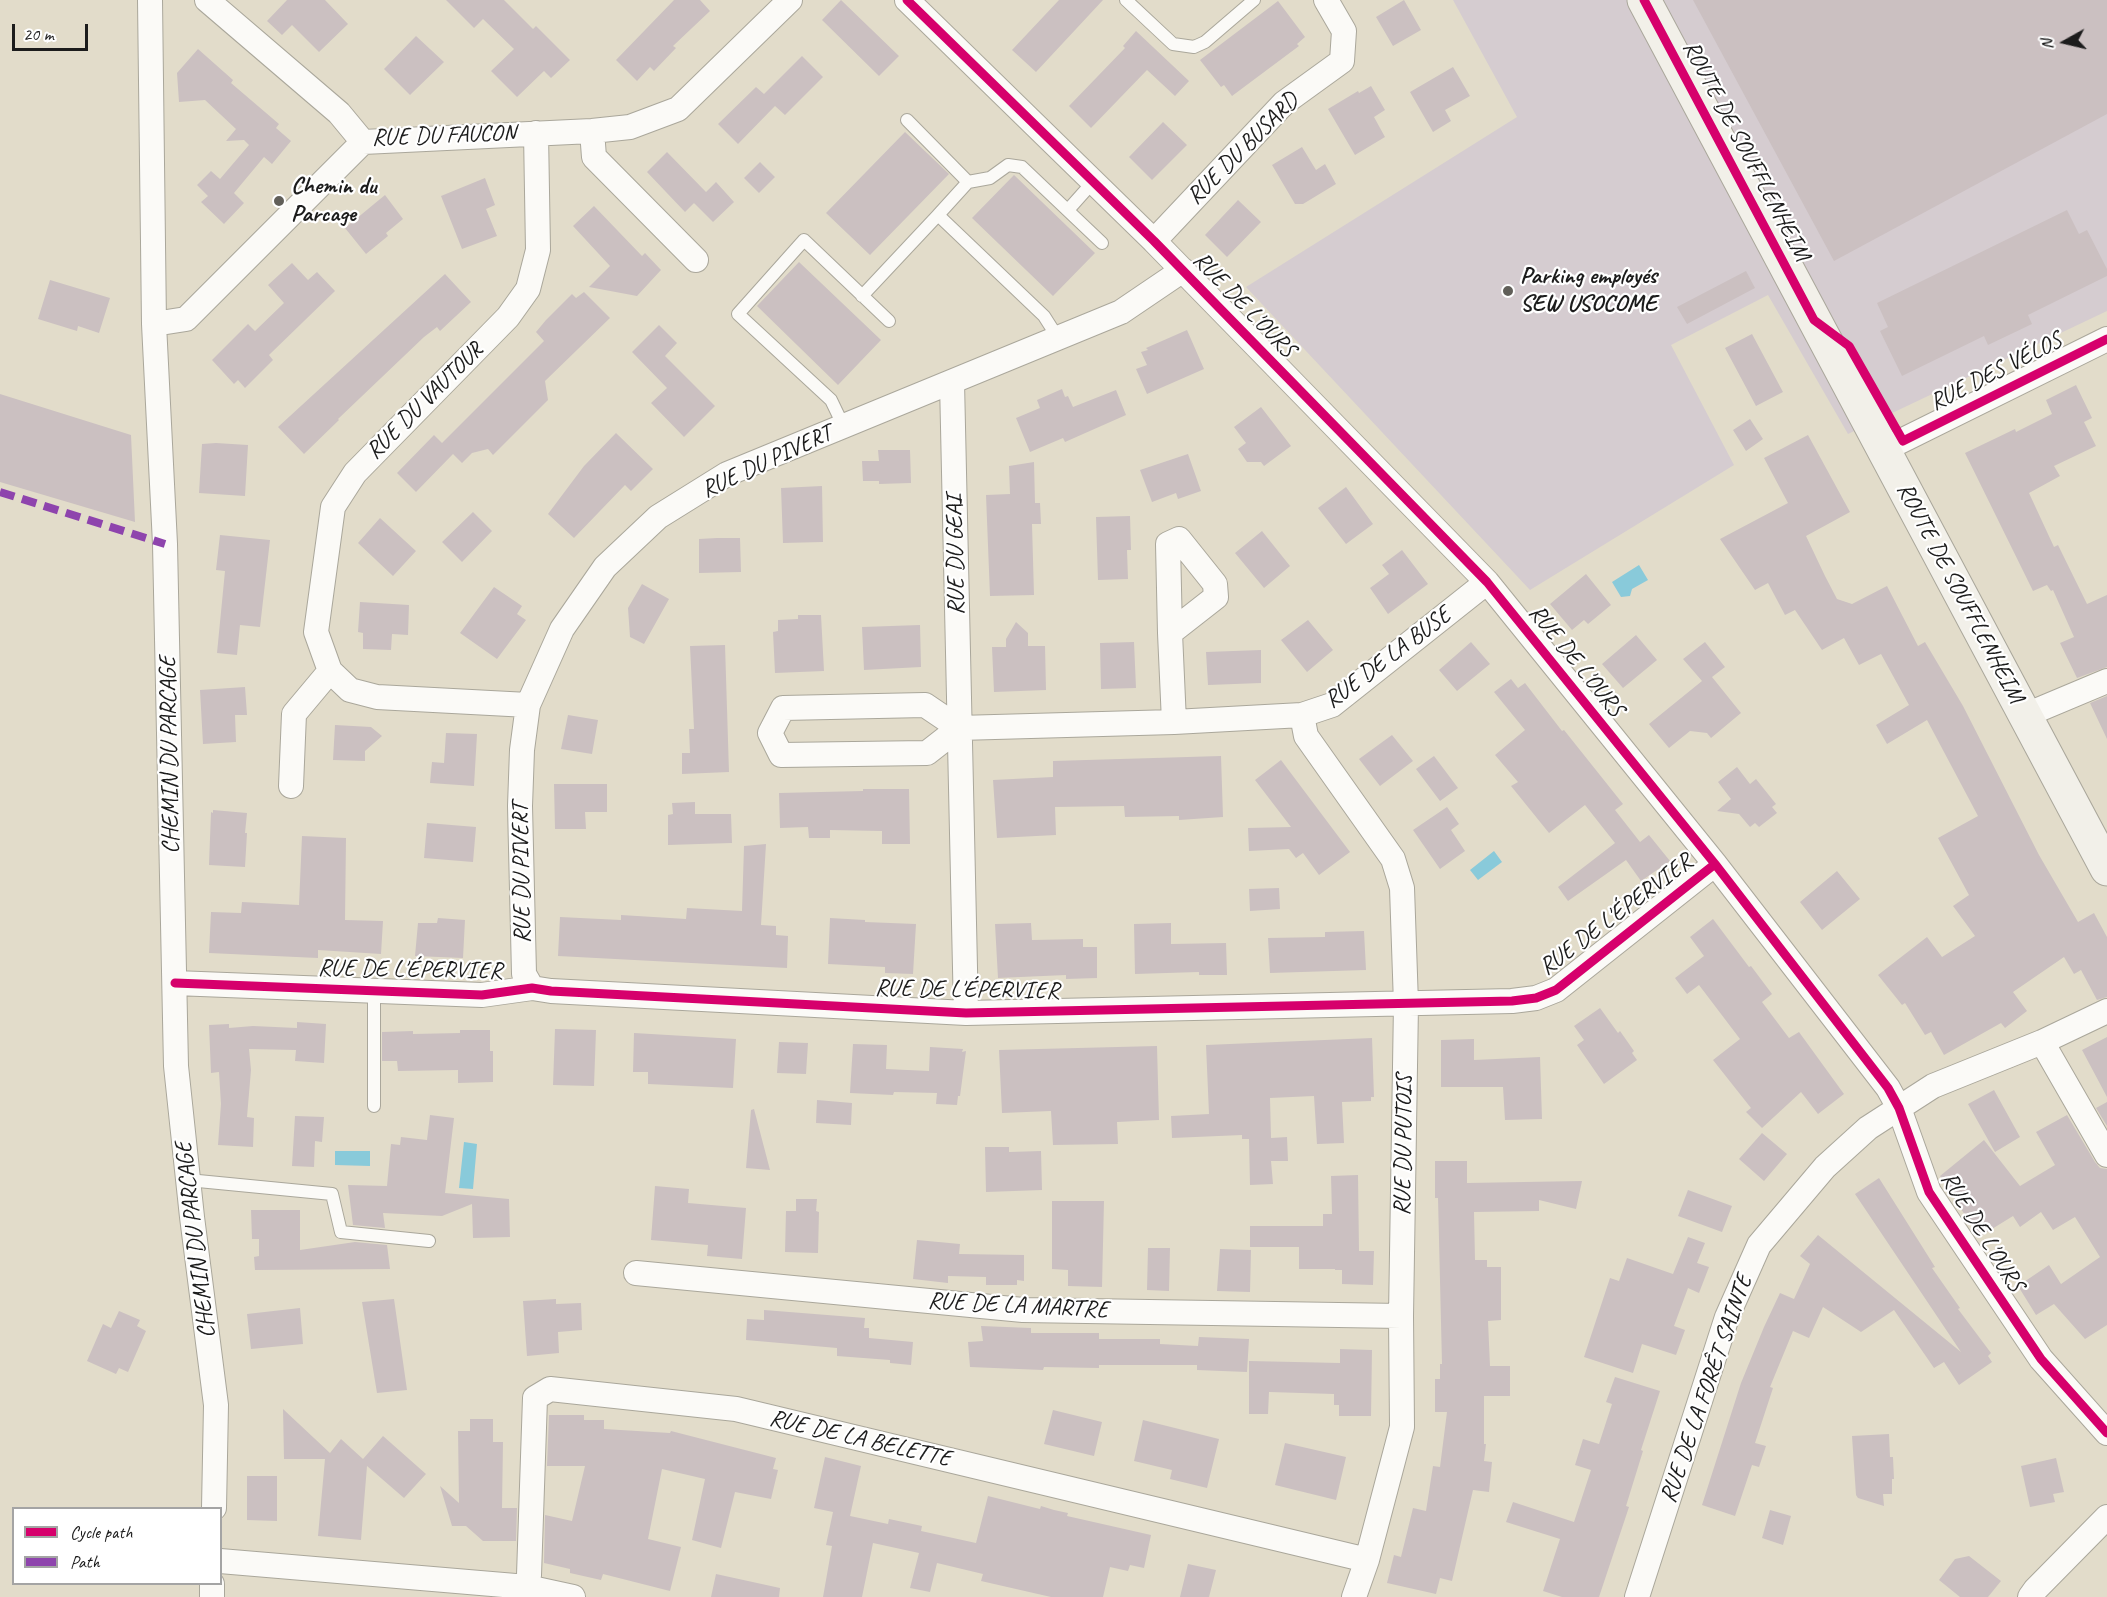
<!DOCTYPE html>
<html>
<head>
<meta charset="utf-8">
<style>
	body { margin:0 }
	#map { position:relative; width:2107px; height:1597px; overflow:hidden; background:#e2dcca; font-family:Caveat,sans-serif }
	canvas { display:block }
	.legend { position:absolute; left:12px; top:1507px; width:210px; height:78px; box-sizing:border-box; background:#fff; border:2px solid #a4a4a4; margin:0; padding:8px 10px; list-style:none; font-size:18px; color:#1c1c1c }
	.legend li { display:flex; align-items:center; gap:12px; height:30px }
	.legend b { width:30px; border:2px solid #a4a4a4 }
	.north { position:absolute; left:2035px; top:12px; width:60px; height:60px; -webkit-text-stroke:4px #fff; paint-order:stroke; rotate:262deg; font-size:16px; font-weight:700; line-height:24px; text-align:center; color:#1c1c1c }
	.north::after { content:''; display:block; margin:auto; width:21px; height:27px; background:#1c1c1c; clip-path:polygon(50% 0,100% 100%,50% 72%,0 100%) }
	.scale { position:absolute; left:12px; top:24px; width:76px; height:27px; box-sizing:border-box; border:3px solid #1c1c1c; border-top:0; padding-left:8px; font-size:18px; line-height:21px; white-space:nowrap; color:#1c1c1c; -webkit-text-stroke:4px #fff; paint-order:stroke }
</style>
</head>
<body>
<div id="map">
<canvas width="2107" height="1597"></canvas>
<ul class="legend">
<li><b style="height:8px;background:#d6006c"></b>Cycle path</li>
<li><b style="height:8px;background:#8e44ad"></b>Path</li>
</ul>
<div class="north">N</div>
<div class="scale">20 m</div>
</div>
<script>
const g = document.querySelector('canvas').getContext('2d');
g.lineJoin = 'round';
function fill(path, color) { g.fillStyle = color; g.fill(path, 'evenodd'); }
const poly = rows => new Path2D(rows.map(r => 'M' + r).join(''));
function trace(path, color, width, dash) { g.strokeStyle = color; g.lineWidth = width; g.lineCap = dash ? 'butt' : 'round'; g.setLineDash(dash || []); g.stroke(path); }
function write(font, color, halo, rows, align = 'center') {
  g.font = font + ' Caveat,sans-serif'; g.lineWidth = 4.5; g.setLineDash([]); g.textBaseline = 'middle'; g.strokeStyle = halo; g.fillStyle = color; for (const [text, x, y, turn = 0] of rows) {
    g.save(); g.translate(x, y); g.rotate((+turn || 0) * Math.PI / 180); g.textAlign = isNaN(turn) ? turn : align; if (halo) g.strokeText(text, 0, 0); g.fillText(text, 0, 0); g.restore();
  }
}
const industrial = poly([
	[1453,0,2107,0,2107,311,1848,434,1768,295,1671,345,1734,465,1530,590,1246,287,1517,117]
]);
const water = poly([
	[1639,565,1648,580,1632,589,1630,596,1621,597,1612,582],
	[1494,851,1502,862,1478,880,1470,870],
	[464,1142,477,1144,473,1189,459,1188],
	[335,1151,370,1151,370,1166,335,1165]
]);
const building = poly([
	[287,0,325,0,348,24,319,52,292,25,282,35,267,21],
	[446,0,504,0,533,29,536,26,570,60,551,78,544,71,517,97,491,71,514,49,483,19,474,28],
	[674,0,700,0,710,11,673,46,676,48,654,71,650,67,637,81,616,60],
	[841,0,899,56,879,76,822,20],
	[1059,0,1103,0,1036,72,1012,50],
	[1404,0,1421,30,1393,46,1376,17],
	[1693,0,2107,0,2107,114,1834,261],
	[1278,1,1305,37,1297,44,1299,46,1232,96,1224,85,1221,87,1200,60],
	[1136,31,1189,81,1175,96,1147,70,1091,128,1069,106,1125,48,1123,46],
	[416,36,444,62,410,95,384,69],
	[198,49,233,80,231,83,279,124,276,128,291,141,272,164,264,157,234,193,244,203,224,224,201,202,208,196,197,185,211,171,220,179,249,145,244,140,226,141,236,129,205,100,179,102,177,73],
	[802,56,823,77,785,115,775,106,738,144,718,124,756,87,764,94],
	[1453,67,1470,96,1445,110,1451,121,1433,132,1410,92],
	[1371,86,1385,110,1374,117,1385,137,1355,155,1328,109,1358,91,1359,93],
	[1163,122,1187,145,1152,180,1129,157],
	[905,132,949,174,870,255,826,213],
	[1302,147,1316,170,1325,164,1336,184,1303,204,1295,204,1272,165],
	[667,152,706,192,716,182,734,202,713,222,694,203,699,198,685,212,647,172],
	[760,162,775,177,759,193,744,178],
	[1014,175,1095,253,1053,296,972,218],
	[485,178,495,205,486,209,497,236,462,249,441,196],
	[385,195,403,219,386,233,388,236,366,254,345,228],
	[1238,200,1261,222,1227,257,1205,235],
	[594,206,642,256,645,253,661,270,637,296,589,287,610,266,573,226],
	[2067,210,2079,234,2087,230,2107,269,2107,276,2028,315,2032,324,1988,345,1984,336,1902,376,1880,331,1888,327,1877,303],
	[799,262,881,340,838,385,757,306],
	[292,263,308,280,317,272,335,291,269,355,273,360,245,388,238,380,234,384,212,360,248,324,255,331,284,303,268,285],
	[1746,271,1755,288,1687,324,1677,307],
	[445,274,471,302,440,331,437,327,424,337,338,419,339,420,304,454,278,427],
	[50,280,110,298,99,333,78,326,77,331,38,319],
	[584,292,610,318,545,381,548,400,493,455,488,449,472,453,462,463,453,454,416,492,397,473,434,435,442,443,544,341,536,332,546,320,572,294,576,298],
	[659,325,677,343,665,356,715,406,684,437,651,403,667,388,632,352],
	[1187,330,1204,369,1147,394,1136,369,1147,365,1141,352,1148,350,1146,348],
	[1752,334,1783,392,1756,406,1725,348],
	[2076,385,2092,418,2084,422,2096,446,2054,466,2060,476,2029,493,2054,547,2058,545,2087,604,2107,595,2107,667,2077,678,2060,643,2074,637,2053,590,2051,591,2047,585,2033,591,1965,453,2015,429,2016,432,2052,414,2046,400],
	[1062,389,1065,397,1068,396,1073,407,1116,390,1126,415,1065,442,1063,438,1030,452,1016,418,1040,408,1037,400],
	[0,394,131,435,135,522,0,482],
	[1261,407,1291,446,1264,466,1261,462,1247,462,1238,449,1246,443,1234,427],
	[1750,419,1763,439,1746,451,1733,430],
	[616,433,653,469,631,491,625,485,574,538,548,514,584,466],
	[1808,435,1850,512,1806,536,1825,576,1837,599,1852,604,1887,586,1918,646,1925,642,1963,706,2039,855,2078,922,2094,913,2107,937,2107,997,2097,1000,2081,970,2074,974,2064,957,2013,992,2027,1011,2005,1028,2001,1023,1944,1055,1931,1032,1925,1035,1905,1003,1902,1005,1878,975,1927,937,1942,957,1975,936,1953,906,1969,895,1938,838,1978,816,1927,720,1887,744,1876,725,1909,705,1881,654,1859,665,1844,638,1822,650,1795,610,1785,615,1768,583,1755,590,1720,539,1788,503,1764,458],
	[216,443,248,445,245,496,199,493,202,444],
	[878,450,910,450,911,483,879,484,879,481,863,481,862,461,879,461],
	[1188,454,1201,491,1178,499,1176,493,1152,502,1140,470],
	[1034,462,1035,503,1040,503,1041,524,1032,524,1034,595,990,596,986,495,1010,494,1009,466],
	[822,486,823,542,783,543,781,488],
	[1346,487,1373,524,1346,544,1318,508],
	[473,512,492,531,462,562,442,542],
	[1130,516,1131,550,1127,550,1128,579,1098,580,1096,517],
	[380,518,416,551,393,576,358,543],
	[1262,531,1290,566,1264,588,1235,553],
	[220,535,270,540,260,627,240,625,237,655,217,653,225,571,216,570],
	[717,538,740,538,741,572,699,573,699,539],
	[1402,550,1428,584,1388,614,1370,588,1389,574,1382,565],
	[1586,574,1611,605,1588,624,1584,620,1572,630,1550,604],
	[642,584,669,599,644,644,630,637,628,608],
	[494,587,522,606,517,614,526,620,497,659,460,633],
	[360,602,409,605,408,635,392,634,391,650,363,649,363,633,358,632],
	[798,615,821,615,824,671,775,673,773,632,778,631,778,620,798,619],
	[1308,620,1333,650,1307,672,1281,640],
	[1016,622,1028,633,1028,646,1045,646,1046,690,994,692,992,647,1006,647,1006,639],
	[920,625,921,667,864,670,862,627],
	[1636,635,1657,660,1623,688,1602,664],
	[1134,642,1136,688,1101,689,1100,643],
	[1471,642,1490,664,1457,691,1439,670],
	[1705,642,1725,667,1712,677,1741,713,1711,738,1707,733,1690,731,1669,748,1649,724,1702,681,1683,659],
	[725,645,729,772,682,774,682,753,690,753,689,729,694,729,690,646],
	[1261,650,1261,683,1208,685,1206,652],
	[1511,679,1518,688,1525,683,1562,731,1564,730,1623,804,1615,810,1640,842,1649,835,1670,861,1641,881,1626,860,1568,901,1558,887,1615,843,1585,805,1549,833,1511,786,1518,782,1495,755,1525,730,1494,692],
	[245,687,247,715,235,715,236,742,203,744,200,690],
	[2107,696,2107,739,2090,703],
	[568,715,598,720,592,754,561,749],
	[335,725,371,727,382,736,365,751,365,761,333,760],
	[446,733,477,734,474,786,430,783,432,762,444,763],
	[1392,735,1413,761,1380,786,1359,759],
	[1221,756,1223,817,1179,820,1179,816,1125,817,1124,806,1055,807,1056,835,997,838,993,780,1053,777,1053,761],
	[1434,756,1458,788,1440,801,1416,769],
	[1281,760,1350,852,1319,875,1303,853,1296,858,1289,849,1249,851,1248,828,1291,827,1255,780],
	[1737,767,1750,784,1756,779,1776,804,1772,807,1777,813,1759,827,1755,823,1750,827,1739,814,1717,811,1731,799,1718,782],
	[554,784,607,784,607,812,585,812,586,829,555,829],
	[863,789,909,789,910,844,882,844,882,831,830,830,830,838,809,838,808,827,780,828,779,793,863,791],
	[695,802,695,814,731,814,732,843,668,845,668,815,673,814,672,803],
	[1447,807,1459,824,1451,830,1465,851,1440,869,1413,830],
	[213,810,247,813,245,833,247,833,245,867,209,865,211,812,213,813],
	[427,823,476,827,473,862,424,858],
	[302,836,346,838,345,920,383,921,381,954,318,950,318,958,209,953,211,912,241,913,242,902,299,905],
	[766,844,761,925,776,926,776,935,788,936,787,968,558,956,560,917,621,920,621,915,686,919,687,908,742,911,744,846],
	[1837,871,1860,899,1822,930,1800,902],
	[1279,888,1280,909,1250,911,1249,889],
	[438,918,465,920,463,958,415,956,418,923,437,923],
	[830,918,865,920,865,922,916,924,913,974,885,973,885,967,828,964],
	[1713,919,1749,967,1751,966,1772,994,1762,1002,1789,1038,1799,1032,1844,1094,1818,1114,1801,1092,1762,1128,1746,1112,1751,1108,1713,1060,1740,1039,1699,985,1687,994,1675,978,1704,956,1690,937],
	[1031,923,1032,940,1083,939,1083,947,1097,947,1097,978,1066,979,1066,975,998,978,995,924],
	[1171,923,1171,944,1226,943,1227,975,1199,975,1199,972,1135,974,1134,924],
	[1364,931,1366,970,1270,973,1268,938,1325,937,1325,932],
	[1600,1008,1618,1033,1620,1031,1634,1051,1632,1053,1637,1060,1604,1084,1577,1045,1584,1040,1574,1026],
	[297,1022,326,1024,324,1063,295,1061,296,1050,249,1049,251,1070,247,1117,254,1118,253,1147,218,1145,221,1104,219,1072,211,1073,209,1025,229,1024,229,1028,253,1026,297,1028],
	[555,1029,596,1030,594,1086,553,1085],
	[460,1030,490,1030,490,1051,493,1051,493,1082,458,1083,458,1070,398,1071,397,1061,382,1061,382,1032,413,1031,413,1034,460,1033],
	[634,1033,736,1039,733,1088,648,1084,648,1072,633,1072],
	[2107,1037,2107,1097,2082,1050],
	[1372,1038,1374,1097,1371,1097,1371,1101,1342,1102,1344,1143,1317,1144,1314,1096,1270,1098,1271,1138,1287,1137,1288,1161,1271,1161,1273,1184,1250,1185,1249,1139,1242,1139,1242,1135,1172,1138,1171,1116,1209,1114,1206,1045],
	[1474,1039,1474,1060,1540,1057,1542,1119,1505,1120,1503,1087,1441,1087,1441,1040],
	[779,1042,808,1043,806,1074,777,1073],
	[853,1044,887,1045,886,1069,929,1071,930,1047,963,1049,962,1052,966,1051,960,1096,958,1096,957,1105,936,1104,937,1093,894,1092,893,1095,850,1093],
	[1157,1046,1159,1120,1117,1122,1118,1144,1053,1145,1051,1111,1002,1113,999,1050],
	[1994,1090,2020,1137,1995,1152,1968,1104],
	[817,1100,852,1103,851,1125,816,1123],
	[2107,1102,2107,1126,2096,1108],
	[754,1109,770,1170,746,1168,751,1110],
	[430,1115,454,1118,445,1193,509,1199,510,1237,473,1238,472,1204,442,1216,383,1213,385,1228,353,1225,348,1185,387,1186,391,1144,400,1145,401,1137,427,1140],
	[2067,1115,2095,1162,2100,1168,2107,1169,2107,1325,2085,1339,2054,1304,2036,1315,2018,1286,2049,1265,2061,1284,2100,1257,2075,1217,2053,1230,2041,1212,2020,1227,2013,1216,1979,1237,1940,1176,1984,1140,2020,1186,2055,1165,2036,1132],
	[295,1116,324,1117,322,1142,315,1141,314,1167,292,1166],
	[1762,1133,1787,1154,1764,1181,1739,1159],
	[985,1147,1009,1147,1009,1152,1041,1151,1042,1190,986,1192],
	[1435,1161,1467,1161,1467,1183,1582,1181,1576,1209,1539,1200,1539,1211,1474,1212,1475,1260,1487,1260,1487,1267,1501,1267,1501,1320,1488,1321,1490,1366,1510,1366,1510,1396,1484,1396,1484,1444,1486,1444,1484,1461,1492,1462,1489,1492,1473,1490,1452,1581,1440,1578,1436,1594,1387,1583,1394,1555,1401,1557,1413,1508,1426,1511,1433,1466,1440,1467,1447,1412,1435,1412,1435,1379,1440,1379,1440,1364,1442,1364,1438,1198,1435,1198],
	[1358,1175,1359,1251,1374,1251,1373,1285,1342,1284,1342,1270,1335,1270,1335,1269,1299,1269,1299,1247,1250,1247,1250,1226,1323,1226,1323,1214,1332,1214,1331,1176],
	[1879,1178,1935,1267,1932,1268,1960,1308,1958,1309,1991,1353,1988,1356,1992,1362,1959,1385,1944,1362,1934,1368,1894,1310,1861,1332,1823,1307,1809,1338,1793,1331,1770,1387,1773,1388,1755,1443,1766,1446,1759,1467,1752,1465,1735,1516,1702,1505,1741,1383,1764,1327,1780,1293,1794,1299,1810,1264,1800,1256,1818,1235,1961,1352,1855,1194],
	[655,1186,689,1189,688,1203,746,1208,742,1259,707,1256,708,1245,651,1240],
	[1688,1190,1732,1206,1722,1232,1678,1216],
	[796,1199,817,1199,816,1211,819,1212,818,1253,785,1252,786,1211,796,1211],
	[1052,1201,1104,1201,1102,1287,1068,1286,1068,1270,1052,1269],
	[251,1210,300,1210,300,1250,355,1242,387,1245,390,1269,255,1270,254,1257,259,1256,259,1239,252,1239],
	[1688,1237,1705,1243,1697,1263,1709,1267,1699,1293,1688,1288,1674,1326,1685,1330,1676,1355,1642,1344,1633,1373,1584,1357,1610,1278,1619,1281,1627,1258,1673,1274],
	[917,1240,960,1244,959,1254,1024,1255,1024,1281,1017,1280,1017,1285,986,1285,986,1277,948,1276,948,1283,913,1279],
	[1148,1248,1170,1248,1169,1291,1147,1290],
	[1220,1249,1251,1250,1250,1292,1217,1291],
	[394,1299,407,1390,377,1393,362,1302],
	[556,1299,556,1304,581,1303,582,1330,558,1332,559,1353,527,1356,523,1301],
	[300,1308,303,1344,251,1349,247,1314],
	[764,1310,865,1318,864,1328,869,1328,869,1338,913,1342,911,1365,890,1363,890,1360,837,1356,837,1348,746,1340,747,1319,764,1320],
	[119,1311,140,1320,137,1326,146,1331,128,1372,119,1368,116,1374,87,1361,103,1324,111,1328],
	[981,1326,1031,1328,1031,1333,1099,1333,1099,1339,1160,1339,1160,1344,1198,1346,1199,1337,1249,1339,1247,1372,1197,1370,1197,1365,1099,1365,1099,1368,1044,1367,1043,1370,970,1367,968,1342,983,1341],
	[1340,1349,1372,1350,1371,1416,1339,1416,1339,1405,1334,1405,1334,1394,1269,1392,1268,1414,1249,1414,1249,1361,1340,1363],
	[1615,1377,1660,1391,1641,1450,1643,1451,1626,1506,1629,1507,1599,1597,1562,1597,1543,1591,1560,1539,1506,1522,1513,1502,1574,1522,1591,1470,1575,1465,1583,1439,1599,1444,1612,1404,1606,1402],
	[283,1409,330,1453,341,1439,363,1459,383,1436,426,1474,404,1498,367,1466,361,1540,318,1536,325,1459,284,1459],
	[1053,1410,1102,1422,1094,1456,1044,1444],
	[549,1415,584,1415,584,1420,604,1420,604,1429,670,1433,671,1431,776,1458,773,1469,778,1470,771,1499,735,1492,721,1548,692,1540,705,1479,662,1469,648,1539,681,1547,670,1591,603,1574,601,1580,570,1573,570,1569,544,1563,545,1515,572,1521,585,1466,547,1466],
	[470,1419,493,1419,493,1442,503,1442,502,1508,517,1508,516,1541,483,1541,466,1526,452,1526,440,1486,459,1503,458,1431,470,1431],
	[1143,1420,1219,1439,1207,1488,1170,1479,1172,1470,1134,1461],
	[1889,1434,1890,1457,1893,1457,1894,1479,1892,1479,1892,1494,1883,1494,1884,1506,1858,1498,1856,1495,1852,1436],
	[1285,1443,1346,1457,1336,1500,1275,1485],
	[825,1457,861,1466,850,1516,888,1524,889,1519,922,1526,921,1531,976,1543,988,1496,1040,1509,1041,1506,1054,1510,1068,1513,1067,1516,1151,1535,1144,1568,1130,1565,1128,1571,1110,1567,1103,1597,1051,1597,981,1581,983,1574,937,1563,930,1592,910,1588,919,1553,873,1543,862,1597,823,1597,832,1546,826,1545,833,1512,814,1508],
	[2056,1458,2064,1492,2053,1494,2055,1502,2030,1507,2021,1466],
	[247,1476,277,1476,277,1521,247,1520],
	[1770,1510,1791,1516,1783,1545,1762,1538],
	[1969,1556,2001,1581,1988,1597,1960,1597,1939,1580,1955,1559],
	[1188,1564,1216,1570,1209,1597,1180,1597],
	[716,1574,780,1588,779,1597,711,1597]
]);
const lane = poly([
	[1126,0,1173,44,1194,47,1205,42,1254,0],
	[907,120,968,182,938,215],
	[968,182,990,178,1008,165,1022,167,1102,243],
	[1068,210,1093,182],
	[862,296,938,215,1044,316,1058,338],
	[844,427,831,400,738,314,804,240,889,321],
	[374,990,374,1106],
	[188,1180,332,1194,341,1232,429,1241]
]);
const street = poly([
	[150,0,154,324,165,544,176,1066,192,1217,216,1405,214,1508],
	[207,0,339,113,363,142],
	[907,0,1154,241,1487,582,1715,864,1888,1088,1899,1108,1929,1192,2041,1359,2107,1433],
	[592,131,594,157,696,260],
	[363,142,592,131,630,127,678,109,790,0],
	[1154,241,1284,103,1342,61,1344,31,1326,0],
	[154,324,186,319,363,142],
	[952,382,966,1013],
	[1883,450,2107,339],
	[1170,633,1216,597,1215,584,1179,539,1168,544,1170,633,1174,722],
	[528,705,377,697,350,690,330,671,316,632,333,507,355,473,508,317,528,289,538,250,536,133],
	[925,705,959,728,927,753,781,755,770,733,783,708,925,705],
	[1302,715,1306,736,1393,859,1402,888,1406,1004,1401,1316,1402,1427,1367,1560,1354,1597],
	[2026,715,2107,681],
	[959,728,1174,722,1302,715,1332,705,1487,582],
	[291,786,294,714,330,671],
	[175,983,482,995,532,988,551,991,966,1013,1512,1001,1536,998,1556,990,1715,864],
	[532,988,524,974,520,806,522,750,528,705,562,629,605,567,658,517,727,474,1121,312,1183,270],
	[2042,1042,2107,1155],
	[636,1273,1023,1310,1401,1316],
	[220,1561,527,1587,573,1597],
	[527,1587,529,1575,535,1398,550,1389,736,1409,1367,1560],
	[212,1597,212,1584],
	[1637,1597,1727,1317,1759,1245,1825,1167,1868,1128,1933,1086,2042,1042,2107,1011],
	[2030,1597,2035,1590,2107,1517]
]);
const secondary = poly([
	[1644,0,2107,869]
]);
const quiet = poly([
	[0,492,165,544]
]);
const cycleway = poly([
	[907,0,1154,241,1487,582,1715,864,1888,1088,1899,1108,1929,1192,2041,1359,2107,1433],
	[1644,0,1814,320,1849,346,1903,441,2107,339],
	[175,983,482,995,532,988,551,991,966,1013,1512,1001,1536,998,1556,990,1715,864]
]);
const markers = [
	[279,201,6,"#615f59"],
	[1508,291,6,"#615f59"]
];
const streetNames = [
	["RUE DU FAUCON",444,136,-2],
	["RUE DU BUSARD",1243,149,-45],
	["ROUTE DE SOUFFLENHEIM",1746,151,62],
	["RUE DE L'OURS",1244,305,46],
	["RUE DES VÉLOS",1996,372,-27],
	["RUE DU VAUTOUR",425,401,-45],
	["RUE DU PIVERT",767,462,-25],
	["RUE DU GEAI",956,555,-91],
	["ROUTE DE SOUFFLENHEIM",1960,593,62],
	["RUE DE LA BUSE",1388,658,-37],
	["RUE DE L'OURS",1576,661,51],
	["CHEMIN DU PARCAGE",170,755,-91],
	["RUE DU PIVERT",522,873,-91],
	["RUE DE L'ÉPERVIER",1616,915,-37],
	["RUE DE L'ÉPERVIER",410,970,1],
	["RUE DE L'ÉPERVIER",967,990,1],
	["RUE DU PUTOIS",1404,1145,-89],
	["RUE DE L'OURS",1982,1232,58],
	["CHEMIN DU PARCAGE",196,1240,-97],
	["RUE DE LA MARTRE",1018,1306,3],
	["RUE DE LA FORÊT SAINTE",1707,1389,-71],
	["RUE DE LA BELETTE",860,1439,13]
];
const poiNames = [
	["Chemin du",291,187],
	["Parcage",291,215],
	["Parking employés",1520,277],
	["SEW USOCOME",1520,305]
];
fill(industrial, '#d5ccd0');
fill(water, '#89cada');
fill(building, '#cbc0c1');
trace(lane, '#aaa79b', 14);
trace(street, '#aaa79b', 26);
trace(secondary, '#aaa79b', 35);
trace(lane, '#fbfaf7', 12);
trace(street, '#fbfaf7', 24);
trace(secondary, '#f2f0e9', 33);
trace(quiet, '#8e44ad', 8, [15, 8]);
trace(cycleway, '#d6006c', 9);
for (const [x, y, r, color] of markers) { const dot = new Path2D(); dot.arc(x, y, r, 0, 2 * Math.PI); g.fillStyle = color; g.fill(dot); trace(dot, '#fff', 2); }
write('24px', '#1c1c1c', '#fff', streetNames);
write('bold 24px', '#1c1c1c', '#fff', poiNames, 'left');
</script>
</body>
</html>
